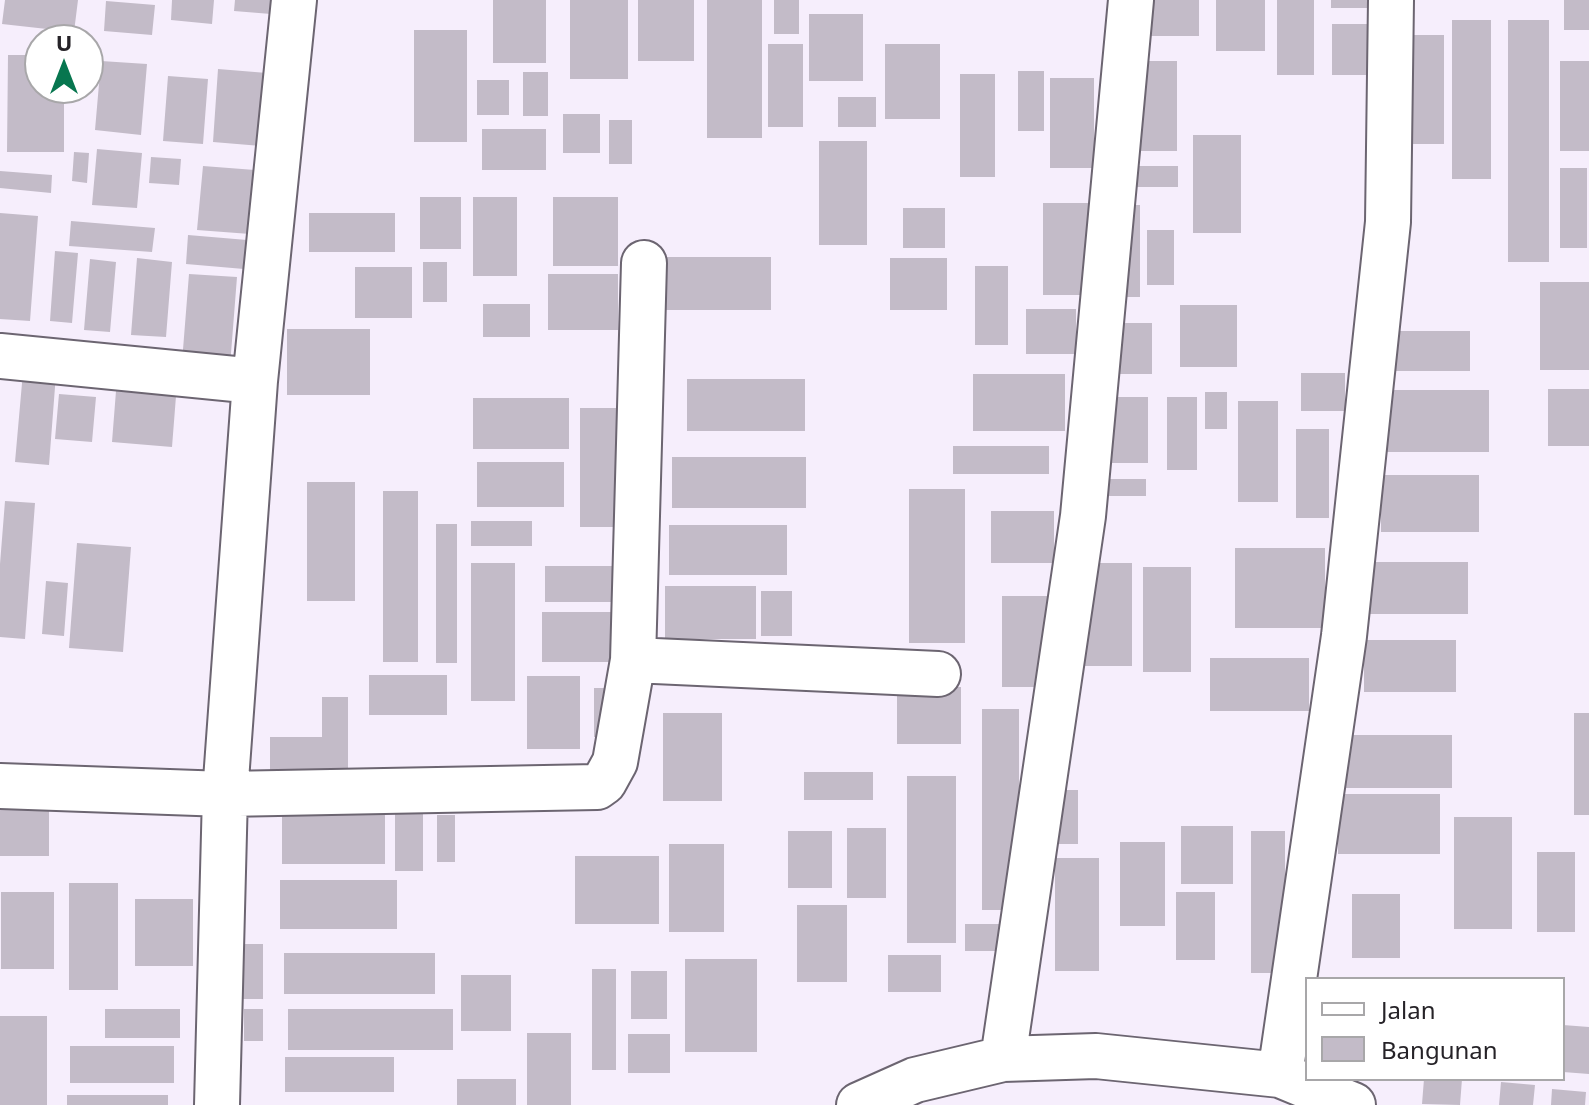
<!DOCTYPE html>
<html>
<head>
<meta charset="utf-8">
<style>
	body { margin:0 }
	#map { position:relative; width:1589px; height:1105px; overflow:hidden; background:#f6eefc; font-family:"Noto Sans",sans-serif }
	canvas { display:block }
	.legend { position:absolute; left:1305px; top:977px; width:260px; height:104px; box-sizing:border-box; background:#fff; border:2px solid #a8a7a9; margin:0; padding:10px 14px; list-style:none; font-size:24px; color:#262328 }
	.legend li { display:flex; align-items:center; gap:16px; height:40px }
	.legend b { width:40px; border:2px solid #a8a7a9 }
	.north { position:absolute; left:24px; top:24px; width:80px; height:80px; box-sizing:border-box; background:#fff; border:2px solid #a8a7a9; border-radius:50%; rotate:0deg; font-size:22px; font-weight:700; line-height:32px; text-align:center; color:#262328 }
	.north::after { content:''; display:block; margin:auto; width:28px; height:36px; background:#07764f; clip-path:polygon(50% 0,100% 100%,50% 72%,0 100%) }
</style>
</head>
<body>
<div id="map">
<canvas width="1589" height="1105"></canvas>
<ul class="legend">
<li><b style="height:10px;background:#fff"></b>Jalan</li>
<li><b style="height:22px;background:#c3bbc8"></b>Bangunan</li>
</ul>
<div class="north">U</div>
</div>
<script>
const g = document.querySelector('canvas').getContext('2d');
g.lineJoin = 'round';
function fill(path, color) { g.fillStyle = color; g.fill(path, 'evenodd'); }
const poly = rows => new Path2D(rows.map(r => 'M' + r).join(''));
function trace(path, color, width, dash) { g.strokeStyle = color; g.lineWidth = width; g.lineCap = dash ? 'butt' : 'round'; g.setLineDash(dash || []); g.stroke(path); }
const building = poly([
	[5,0,78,0,74,32,2,24],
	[172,0,214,0,212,24,171,20],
	[235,0,272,0,271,14,234,11],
	[493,0,546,0,546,63,493,63],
	[570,0,628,0,628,79,570,79],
	[638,0,694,0,694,61,638,61],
	[707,0,762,0,762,138,707,138],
	[774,0,799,0,799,34,774,34],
	[1151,0,1199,0,1199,36,1151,36],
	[1216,0,1265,0,1265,51,1216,51],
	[1277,0,1314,0,1314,75,1277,75],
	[1331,0,1370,0,1370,8,1331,8],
	[1564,0,1589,0,1589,30,1564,30],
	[106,1,155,5,152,35,104,31],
	[809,14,863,14,863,81,809,81],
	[1452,20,1491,20,1491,179,1452,179],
	[1508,20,1549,20,1549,262,1508,262],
	[1332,24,1377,24,1377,75,1332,75],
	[414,30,467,30,467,142,414,142],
	[1398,35,1444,35,1444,144,1398,144],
	[768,44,803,44,803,127,768,127],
	[885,44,940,44,940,119,885,119],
	[8,55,40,55,40,88,64,88,64,152,7,152],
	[101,61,147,64,141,135,95,130],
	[1129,61,1177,61,1177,151,1129,151],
	[1560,61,1589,61,1589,151,1560,151],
	[218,69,267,73,261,146,213,142],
	[1018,71,1044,71,1044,131,1018,131],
	[523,72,548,72,548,116,523,116],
	[960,74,995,74,995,177,960,177],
	[168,76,208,79,203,144,163,141],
	[1050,78,1094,78,1094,168,1050,168],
	[477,80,509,80,509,115,477,115],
	[838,97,876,97,876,127,838,127],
	[563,114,600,114,600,153,563,153],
	[609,120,632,120,632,164,609,164],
	[482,129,546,129,546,170,482,170],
	[1193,135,1241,135,1241,233,1193,233],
	[819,141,867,141,867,245,819,245],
	[97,149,142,153,137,208,92,205],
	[74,152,89,153,87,183,72,181],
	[151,157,181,159,179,185,149,183],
	[203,166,255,170,250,234,197,230],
	[1128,166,1178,166,1178,187,1128,187],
	[1560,168,1587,168,1587,248,1560,248],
	[0,171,52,175,51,193,0,188],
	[420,197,461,197,461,249,420,249],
	[473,197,517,197,517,276,473,276],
	[553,197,618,197,618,266,553,266],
	[1043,203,1093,203,1093,295,1043,295],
	[1118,205,1140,205,1140,297,1118,297],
	[903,208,945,208,945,248,903,248],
	[0,213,38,216,30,321,0,319],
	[309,213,395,213,395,252,309,252],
	[71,221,155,228,152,252,69,246],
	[1147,230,1174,230,1174,285,1147,285],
	[188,235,247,240,244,269,186,264],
	[55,251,78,253,72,323,50,321],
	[654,257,771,257,771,310,654,310],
	[137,258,172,262,166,337,131,335],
	[890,258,947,258,947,310,890,310],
	[90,259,116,262,110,332,84,330],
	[423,262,447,262,447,302,423,302],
	[975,266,1008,266,1008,345,975,345],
	[355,267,412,267,412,318,355,318],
	[189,274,237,277,230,366,182,362],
	[548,274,618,274,618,330,548,330],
	[1540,282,1589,282,1589,370,1540,370],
	[483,304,530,304,530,337,483,337],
	[1180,305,1237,305,1237,367,1180,367],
	[1026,309,1076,309,1076,354,1026,354],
	[1117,323,1152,323,1152,374,1117,374],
	[287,329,370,329,370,395,287,395],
	[1394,331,1470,331,1470,371,1394,371],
	[23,372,56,374,49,465,15,462],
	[1301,373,1345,373,1345,411,1301,411],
	[973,374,1065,374,1065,431,973,431],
	[687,379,805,379,805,431,687,431],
	[1548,389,1589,389,1589,446,1548,446],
	[1387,390,1489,390,1489,452,1387,452],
	[116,391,176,396,172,447,112,442],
	[1205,392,1227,392,1227,429,1205,429],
	[59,394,96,397,92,442,55,439],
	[1103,397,1148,397,1148,463,1103,463],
	[1167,397,1197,397,1197,470,1167,470],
	[473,398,569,398,569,449,473,449],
	[1238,401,1278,401,1278,502,1238,502],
	[580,408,620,408,620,527,580,527],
	[1296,429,1329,429,1329,518,1296,518],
	[953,446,1049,446,1049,474,953,474],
	[672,457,806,457,806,508,672,508],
	[477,462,564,462,564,507,477,507],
	[1381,475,1479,475,1479,532,1381,532],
	[1097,479,1146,479,1146,496,1097,496],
	[307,482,355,482,355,601,307,601],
	[909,489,965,489,965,643,909,643],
	[383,491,418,491,418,662,383,662],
	[5,501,35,503,25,639,0,637,0,564],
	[991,511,1054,511,1054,563,991,563],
	[471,521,532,521,532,546,471,546],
	[436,524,457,524,457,663,436,663],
	[669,525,787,525,787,575,669,575],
	[77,543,131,547,123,652,69,648],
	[1235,548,1325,548,1325,628,1235,628],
	[1367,562,1468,562,1468,614,1367,614],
	[471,563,515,563,515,701,471,701],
	[1080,563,1132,563,1132,666,1080,666],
	[545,566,612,566,612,602,545,602],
	[1143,567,1191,567,1191,672,1143,672],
	[46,581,68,583,64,636,42,634],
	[665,586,756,586,756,639,665,639],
	[761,591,792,591,792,636,761,636],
	[1002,596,1050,596,1050,687,1002,687],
	[542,612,616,612,616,662,542,662],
	[1364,640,1456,640,1456,692,1364,692],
	[1210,658,1309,658,1309,711,1210,711],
	[369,675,447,675,447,715,369,715],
	[527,676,580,676,580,749,527,749],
	[897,687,961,687,961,744,897,744],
	[594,688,615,688,615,737,594,737],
	[322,697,348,697,348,773,270,773,270,737,322,737],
	[982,709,1019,709,1019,910,982,910],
	[663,713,722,713,722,801,663,801],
	[1574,713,1589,713,1589,815,1574,815],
	[1342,735,1452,735,1452,788,1342,788],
	[804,772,873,772,873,800,804,800],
	[907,776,956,776,956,943,907,943],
	[1052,790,1078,790,1078,844,1052,844],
	[1338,794,1440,794,1440,854,1338,854],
	[0,797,49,797,49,856,0,856],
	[395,808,423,808,423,871,395,871],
	[282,813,385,813,385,864,282,864],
	[437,815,455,815,455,862,437,862],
	[1454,817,1512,817,1512,929,1454,929],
	[1181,826,1233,826,1233,884,1181,884],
	[847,828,886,828,886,898,847,898],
	[788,831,832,831,832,888,788,888],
	[1251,831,1285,831,1285,973,1251,973],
	[1120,842,1165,842,1165,926,1120,926],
	[669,844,724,844,724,932,669,932],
	[1537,852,1575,852,1575,932,1537,932],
	[575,856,659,856,659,924,575,924],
	[1055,858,1099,858,1099,971,1055,971],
	[280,880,397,880,397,929,280,929],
	[69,883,118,883,118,990,69,990],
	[1,892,54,892,54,969,1,969],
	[1176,892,1215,892,1215,960,1176,960],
	[1352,894,1400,894,1400,958,1352,958],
	[135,899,193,899,193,966,135,966],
	[797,905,847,905,847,982,797,982],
	[965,924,1004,924,1004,951,965,951],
	[241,944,263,944,263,999,241,999],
	[284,953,435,953,435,994,284,994],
	[888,955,941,955,941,992,888,992],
	[685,959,757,959,757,1052,685,1052],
	[592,969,616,969,616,1070,592,1070],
	[631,971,667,971,667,1019,631,1019],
	[461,975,511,975,511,1031,461,1031],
	[105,1009,180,1009,180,1038,105,1038],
	[244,1009,263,1009,263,1041,244,1041],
	[288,1009,453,1009,453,1050,288,1050],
	[0,1016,47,1016,47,1105,0,1105],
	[1563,1025,1589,1027,1589,1074,1563,1072],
	[527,1033,571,1033,571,1105,527,1105],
	[628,1034,670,1034,670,1073,628,1073],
	[70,1046,174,1046,174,1083,70,1083],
	[285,1057,394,1057,394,1092,285,1092],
	[457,1079,516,1079,516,1105,457,1105],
	[1424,1079,1462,1079,1460,1105,1422,1104],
	[1501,1082,1535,1085,1533,1105,1499,1105],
	[1552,1089,1586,1092,1585,1105,1551,1105],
	[67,1095,168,1095,168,1105,67,1105]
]);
const minor = poly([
	[0,356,255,381],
	[633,660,938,674],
	[0,786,225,794,597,787,604,782,615,762,633,660,644,263],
	[1003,1059,1083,516,1131,0],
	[1280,1075,1344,636,1388,222,1391,0],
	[217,1105,225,794,255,381,294,0],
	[859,1105,915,1080,1003,1059,1096,1056,1280,1075,1353,1105]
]);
fill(building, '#c3bbc8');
trace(minor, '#6c6571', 48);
trace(minor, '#fff', 44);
</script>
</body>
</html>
